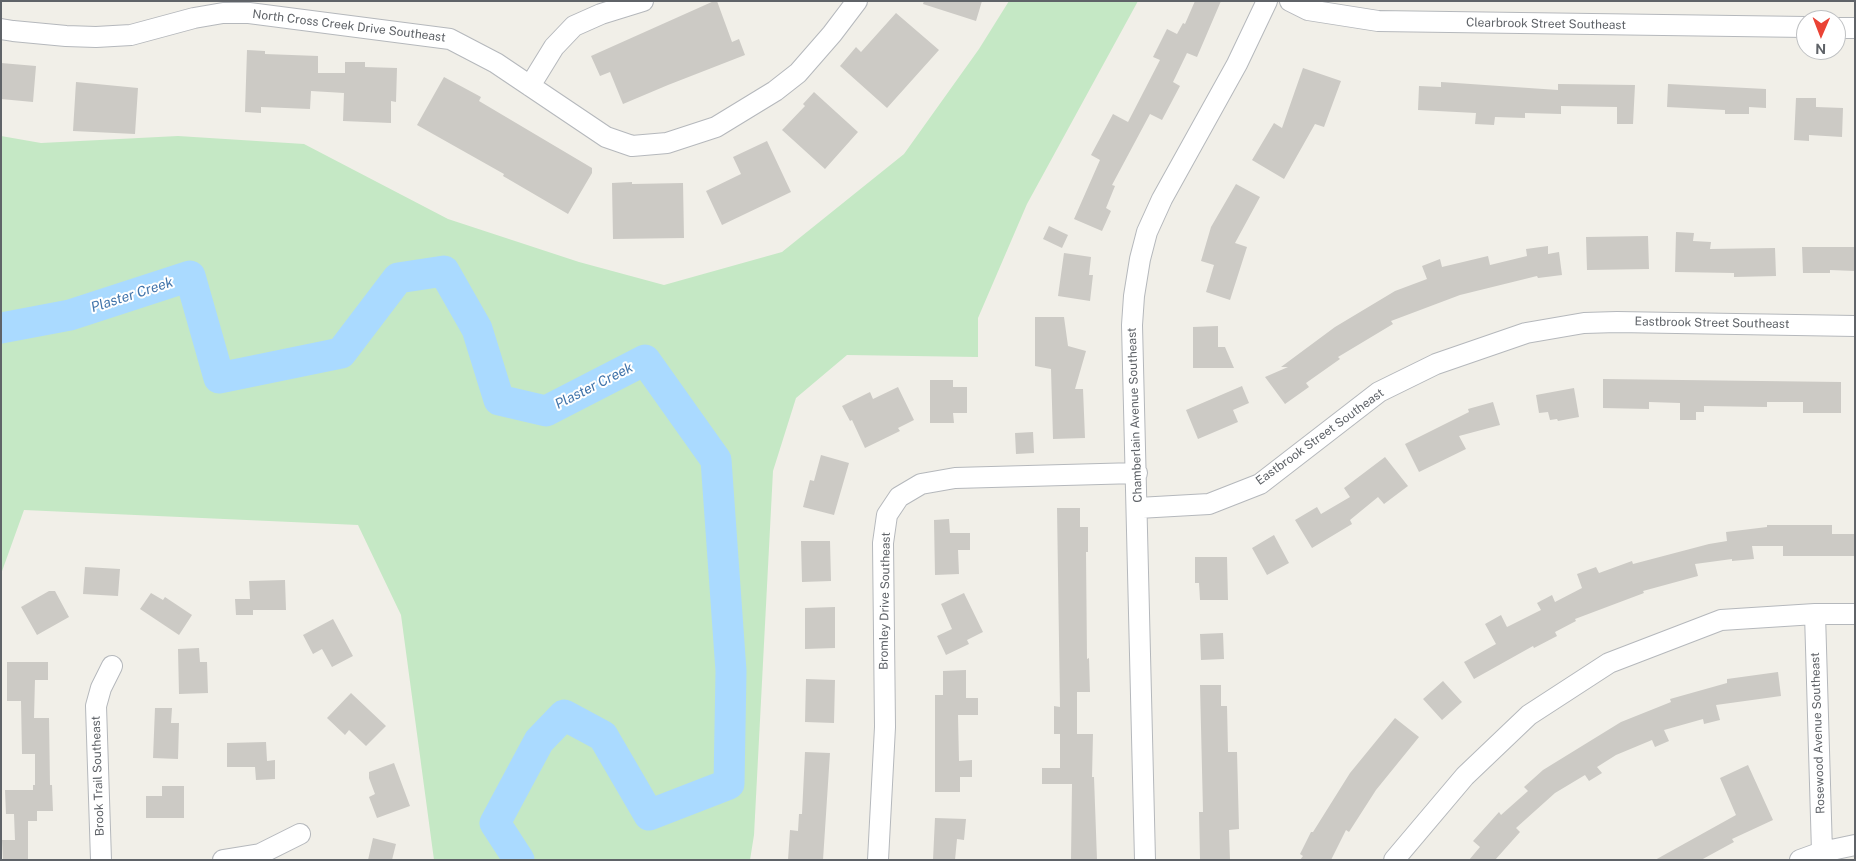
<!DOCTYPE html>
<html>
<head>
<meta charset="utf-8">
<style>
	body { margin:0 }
	#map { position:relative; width:1856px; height:861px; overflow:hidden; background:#f1efe8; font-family:"Public Sans",sans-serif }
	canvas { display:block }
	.frame { position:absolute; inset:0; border:2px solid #5f6368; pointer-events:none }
	.north { position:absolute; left:1796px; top:10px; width:50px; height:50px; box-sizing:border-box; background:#fff; border:1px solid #bfc1c3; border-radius:50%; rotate:181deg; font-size:14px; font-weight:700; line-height:20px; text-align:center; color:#5f6368 }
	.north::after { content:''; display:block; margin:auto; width:18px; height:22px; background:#ea4335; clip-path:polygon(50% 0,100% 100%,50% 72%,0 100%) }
</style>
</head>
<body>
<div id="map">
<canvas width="1856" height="861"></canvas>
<div class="frame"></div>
<div class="north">N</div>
</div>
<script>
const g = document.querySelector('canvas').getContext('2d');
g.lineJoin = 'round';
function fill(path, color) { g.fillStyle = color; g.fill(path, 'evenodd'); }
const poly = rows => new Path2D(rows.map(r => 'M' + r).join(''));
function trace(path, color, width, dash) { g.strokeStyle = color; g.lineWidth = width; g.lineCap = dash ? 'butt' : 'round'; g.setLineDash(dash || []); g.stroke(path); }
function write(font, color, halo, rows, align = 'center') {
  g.font = font + ' "Public Sans",sans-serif'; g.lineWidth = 4; g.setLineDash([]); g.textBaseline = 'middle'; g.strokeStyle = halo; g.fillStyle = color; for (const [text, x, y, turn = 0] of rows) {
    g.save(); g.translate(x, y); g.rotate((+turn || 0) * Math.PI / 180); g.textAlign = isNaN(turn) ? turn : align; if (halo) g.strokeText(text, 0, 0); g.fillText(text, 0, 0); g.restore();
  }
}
const green = poly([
	[1009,1,1138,1,1027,204,978,318,978,357,847,355,796,398,773,471,754,835,750,860,434,860,401,615,358,525,24,510,1,574,1,136,41,143,178,136,304,144,448,219,579,262,664,285,782,252,904,154,979,49]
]);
const river = poly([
	[1,328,70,315,190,276,219,378,341,353,398,278,444,271,477,329,499,400,546,411,645,360,716,460,731,671,729,784,649,815,603,736,564,715,539,741,495,823,519,860]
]);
const building = poly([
	[714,1,717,1,732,42,739,39,745,55,668,85,623,104,610,72,600,76,591,56],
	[924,1,982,1,976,21,923,4],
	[1195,1,1221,1,1197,57,1187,53,1173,82,1180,86,1162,120,1150,114,1112,185,1115,186,1106,208,1111,211,1102,231,1074,219,1100,160,1091,155,1113,114,1128,122,1160,60,1153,57,1167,29,1177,34,1183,23,1185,24],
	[896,13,939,50,887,108,840,66,856,47,861,52],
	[247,50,265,51,265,54,318,56,318,73,345,73,345,62,365,62,365,67,397,68,396,102,391,101,391,123,343,121,344,93,311,91,310,109,261,107,261,113,245,112],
	[1,63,36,66,33,102,1,99],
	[1303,68,1341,81,1324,127,1315,124,1284,179,1252,160,1274,123,1282,128],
	[444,77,481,97,479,101,592,168,592,173,568,214,503,176,504,174,417,125],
	[76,82,138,88,135,134,73,131],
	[1441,82,1558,90,1558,84,1635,85,1633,124,1617,124,1617,107,1561,106,1561,114,1525,113,1525,118,1495,117,1494,125,1475,124,1476,113,1418,110,1419,86,1441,87],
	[1668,84,1766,89,1766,108,1749,107,1749,114,1725,114,1725,110,1667,107],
	[814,92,858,132,825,169,782,130,805,106,803,104],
	[1796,98,1816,98,1816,107,1843,108,1842,137,1809,135,1809,141,1794,140],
	[767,141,791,192,722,225,706,191,741,174,733,157],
	[632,182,632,184,683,183,684,238,613,239,612,183],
	[1236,184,1260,197,1235,243,1247,247,1230,300,1206,292,1214,265,1201,261,1211,227],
	[1049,226,1068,235,1062,248,1043,239],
	[1676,232,1694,233,1693,241,1711,242,1710,249,1775,248,1776,276,1734,277,1734,273,1675,272],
	[1648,236,1649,269,1587,270,1586,237],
	[1548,246,1548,254,1559,252,1562,275,1538,278,1537,276,1460,295,1391,321,1393,324,1338,357,1340,359,1306,383,1309,387,1285,404,1265,377,1288,367,1281,367,1335,327,1395,291,1427,279,1422,266,1440,259,1442,267,1488,256,1490,265,1527,256,1526,249],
	[1802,247,1855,247,1855,271,1830,270,1830,273,1803,273],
	[1064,253,1091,257,1089,275,1093,275,1090,301,1058,296],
	[1035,317,1064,317,1068,346,1086,351,1075,389,1083,389,1085,438,1053,439,1051,369,1035,366],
	[1218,326,1218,347,1225,347,1234,368,1193,368,1193,327],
	[1603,379,1841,382,1841,413,1803,413,1803,402,1767,402,1767,407,1704,406,1704,412,1696,412,1696,420,1680,420,1680,403,1649,402,1649,409,1603,408],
	[930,380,953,380,953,387,967,387,967,413,953,413,954,423,930,423],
	[1242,386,1249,403,1233,410,1238,422,1198,439,1186,410],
	[898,387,914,420,898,428,900,431,865,448,852,420,850,421,842,406,870,392,873,399],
	[1574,388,1579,417,1558,421,1557,419,1550,420,1548,412,1539,413,1536,395],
	[1493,402,1500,425,1459,436,1466,449,1419,472,1405,444,1469,412,1468,409],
	[1033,432,1034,453,1016,454,1015,433],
	[821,455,849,463,834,515,803,507,810,480,814,481],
	[1385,457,1408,486,1384,504,1378,497,1350,520,1352,524,1312,548,1295,520,1317,507,1321,514,1350,497,1344,488],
	[1057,508,1080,508,1080,527,1088,527,1088,552,1086,552,1087,659,1089,658,1090,692,1077,692,1077,734,1093,734,1092,777,1094,777,1097,860,1071,860,1072,784,1042,784,1042,768,1060,768,1060,734,1054,734,1054,706,1060,707],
	[949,519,950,533,970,533,970,550,958,550,959,574,935,575,934,520],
	[1767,525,1832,525,1832,534,1855,534,1855,556,1783,556,1783,546,1752,546,1754,559,1732,561,1732,559,1695,564,1698,576,1643,591,1644,593,1575,619,1576,621,1555,632,1557,636,1534,648,1533,646,1474,679,1464,662,1496,644,1485,624,1501,615,1507,627,1541,610,1537,603,1552,595,1555,602,1582,588,1577,574,1596,567,1599,573,1632,561,1633,564,1709,544,1727,541,1726,532,1767,527],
	[1274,535,1289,563,1267,575,1252,548],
	[801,541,830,541,831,581,802,582],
	[1195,557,1227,557,1228,600,1200,600,1199,583,1195,583],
	[85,567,120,569,118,596,83,594],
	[285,580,286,610,253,610,253,615,236,615,235,599,250,599,249,581],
	[49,591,55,591,69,617,37,635,21,607],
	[151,593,163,600,165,597,192,615,179,635,140,609],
	[964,593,983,632,967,640,969,644,946,655,937,636,952,629,941,604],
	[835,607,835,648,805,649,805,608],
	[333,619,353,656,332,667,322,649,313,654,303,635],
	[1223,633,1224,659,1201,660,1200,634],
	[199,648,200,662,207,662,208,693,179,694,178,649],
	[7,662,48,662,48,680,35,680,34,718,49,718,50,785,52,785,53,811,37,811,37,821,28,821,28,860,3,860,2,840,15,840,14,814,6,814,5,790,33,790,33,785,35,785,35,754,22,754,21,701,7,701],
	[966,670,966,698,978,698,978,715,958,715,959,761,972,760,972,777,960,777,960,792,935,792,935,695,943,695,943,671],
	[1778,672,1781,696,1716,705,1720,720,1704,724,1703,719,1664,730,1669,741,1655,747,1652,740,1616,755,1597,767,1602,773,1589,781,1585,775,1555,793,1516,828,1520,832,1495,860,1469,860,1480,847,1473,841,1499,812,1501,815,1528,791,1524,787,1543,770,1621,722,1671,702,1670,699,1727,683,1727,679],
	[806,679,835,680,834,723,805,722],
	[1443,681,1462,702,1442,720,1423,699],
	[1200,685,1221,685,1221,706,1227,706,1228,752,1237,752,1239,829,1229,830,1230,860,1200,860,1199,812,1203,812],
	[351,693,386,726,366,746,349,730,345,735,327,718],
	[155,708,172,708,171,723,179,723,178,759,153,758],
	[1395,718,1419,737,1376,790,1349,832,1346,830,1331,860,1300,860,1303,856,1300,854,1311,832,1313,832,1350,773],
	[266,742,267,761,275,760,275,779,256,780,255,767,227,767,227,743],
	[805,752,830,753,823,860,788,860,790,830,798,831,799,814,802,814],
	[394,763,410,806,377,818,369,797,375,794,369,778,369,772],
	[1748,765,1773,820,1732,839,1734,842,1701,860,1655,860,1736,815,1720,778],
	[162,786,184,786,184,818,146,818,146,796,162,796],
	[935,818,966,819,964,840,957,839,955,860,933,860],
	[373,838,396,844,392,860,368,860]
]);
const minor = poly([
	[1290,1,1308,10,1378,21,1806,27],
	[1836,28,1855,28],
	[1,29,13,31,66,36,96,37,131,35,194,18,223,13,249,13,450,39,496,63,606,137,632,146,667,143,716,127,775,91,798,73,832,34,857,1],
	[530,86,554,47,574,26,601,14,643,1],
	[1138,508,1209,504,1260,484,1379,392,1436,364,1526,333,1584,323,1617,322,1855,326],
	[1815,614,1822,852],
	[101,860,96,706,101,688,112,666],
	[223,860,260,854,300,834],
	[878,860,885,727,883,543,887,515,899,497,921,484,955,478,1137,473],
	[1145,860,1132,325,1134,296,1140,259,1147,232,1162,199,1237,64,1267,1],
	[1394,860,1465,776,1529,715,1609,663,1721,620,1815,614,1855,614],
	[1800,860,1822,852,1855,845]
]);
const streetNames = [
	["Clearbrook Street Southeast",1546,24,1],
	["North Cross Creek Drive Southeast",349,26,7],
	["Eastbrook Street Southeast",1712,323,1],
	["Chamberlain Avenue Southeast",1135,415,-92],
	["Eastbrook Street Southeast",1320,437,-36],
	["Bromley Drive Southeast",885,601,-89],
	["Rosewood Avenue Southeast",1818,733,-92],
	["Brook Trail Southeast",98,776,-92]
];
const waterNames = [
	["Plaster Creek",132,295,-18],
	["Plaster Creek",594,386,-27]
];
fill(green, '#c5e8c5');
trace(river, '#aadaff', 31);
fill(building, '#cccac5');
trace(minor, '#b5b8bc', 22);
trace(minor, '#fff', 20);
write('12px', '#5f6368', '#fff', streetNames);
write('italic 14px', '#4174aa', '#fff', waterNames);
</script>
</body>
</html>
